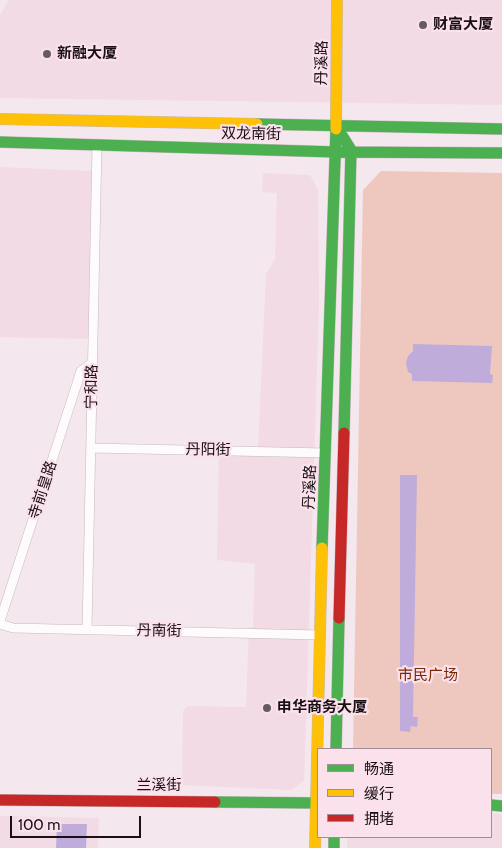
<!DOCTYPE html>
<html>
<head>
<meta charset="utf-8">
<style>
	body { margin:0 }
	#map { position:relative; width:502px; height:848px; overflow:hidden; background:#f4e7ed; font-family:Cabin,"Noto Sans SC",sans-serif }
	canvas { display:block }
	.legend { position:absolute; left:317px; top:748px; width:175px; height:90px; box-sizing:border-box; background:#fae1ec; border:1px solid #a08d96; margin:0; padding:6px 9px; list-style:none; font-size:15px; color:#191014 }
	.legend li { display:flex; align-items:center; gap:10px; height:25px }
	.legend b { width:25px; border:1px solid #a08d96 }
	.scale { position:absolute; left:10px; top:816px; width:131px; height:22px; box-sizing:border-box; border:2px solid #191014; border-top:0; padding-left:6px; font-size:15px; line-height:18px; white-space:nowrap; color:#191014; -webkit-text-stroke:4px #fae1ec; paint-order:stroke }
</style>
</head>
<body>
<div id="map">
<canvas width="502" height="848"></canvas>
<ul class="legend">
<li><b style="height:6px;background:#4caf50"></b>畅通</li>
<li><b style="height:6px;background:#ffc107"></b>缓行</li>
<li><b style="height:6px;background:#c62828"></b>拥堵</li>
</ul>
<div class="scale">100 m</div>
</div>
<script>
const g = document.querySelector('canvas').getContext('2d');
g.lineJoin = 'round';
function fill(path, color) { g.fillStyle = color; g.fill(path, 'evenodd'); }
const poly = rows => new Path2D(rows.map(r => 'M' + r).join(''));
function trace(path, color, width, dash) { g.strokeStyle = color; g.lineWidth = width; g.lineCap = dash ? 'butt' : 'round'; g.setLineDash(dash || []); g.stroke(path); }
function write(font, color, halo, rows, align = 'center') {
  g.font = font + ' Cabin,"Noto Sans SC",sans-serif'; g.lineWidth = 4.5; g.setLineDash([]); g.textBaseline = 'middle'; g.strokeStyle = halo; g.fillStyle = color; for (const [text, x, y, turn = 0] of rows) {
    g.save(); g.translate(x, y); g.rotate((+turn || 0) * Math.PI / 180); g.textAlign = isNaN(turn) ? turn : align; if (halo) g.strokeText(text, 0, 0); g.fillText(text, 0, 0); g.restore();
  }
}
const built = poly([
	[9,0,502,0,502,105,0,98,0,15],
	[0,167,92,171,90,339,0,337],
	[263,173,310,175,318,190,319,304,304,781,291,790,182,785,183,711,187,706,246,707,249,628,253,627,255,564,217,560,219,448,258,448,266,274,275,259,277,193,262,192],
	[491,813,502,814,502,848,347,848,347,837,491,837],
	[0,816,99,818,98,848,0,848]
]);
const green = poly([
	[381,171,502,173,502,794,491,794,491,749,353,749,363,190]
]);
const water = poly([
	[413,344,492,346,490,374,493,375,492,383,412,381,412,374,408,372,406,363,408,356,413,351],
	[400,475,417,475,413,717,418,717,417,727,411,726,410,732,400,731],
	[57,824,87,824,86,848,56,848]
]);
const street = poly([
	[91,448,326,453],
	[0,621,81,371,92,363],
	[0,624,13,628,319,635],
	[87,630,97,145]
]);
const fast = poly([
	[257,124,502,129],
	[336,126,351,150,344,433],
	[0,142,336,152,502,153],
	[322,548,336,129],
	[336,749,339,618],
	[215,802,318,803],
	[491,805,502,806],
	[334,837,334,848]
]);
const slow = poly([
	[0,119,257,124],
	[336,129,337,0],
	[315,848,322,548]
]);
const jam = poly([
	[339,618,344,433],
	[0,800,215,802]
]);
const markers = [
	[423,25,5,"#665b60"],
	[47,54,5,"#665b60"],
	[267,708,5,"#665b60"]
];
const poiNames = [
	["财富大厦",433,25],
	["新融大厦",57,54],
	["申华商务大厦",277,708]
];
const streetNames = [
	["丹溪路",322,63,-89],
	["双龙南街",251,134,1],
	["宁和路",92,387,-89],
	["丹阳街",208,450,1],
	["丹溪路",310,487,-88],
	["寺前皇路",43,490,-72],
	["丹南街",159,631,1],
	["兰溪街",159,786]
];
const parkNames = [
	["市民广场",428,676]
];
fill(built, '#f3dbe6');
fill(green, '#eec8be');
fill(water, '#c0acdb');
trace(street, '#c4b9be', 10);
trace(fast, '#c4b9be', 12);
trace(slow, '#c4b9be', 12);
trace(jam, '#c4b9be', 12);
trace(street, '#fdfbfc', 9);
trace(fast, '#4caf50', 11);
trace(slow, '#ffc107', 11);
trace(jam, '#c62828', 11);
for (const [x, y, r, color] of markers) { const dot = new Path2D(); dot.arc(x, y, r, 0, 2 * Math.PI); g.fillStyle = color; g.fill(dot); trace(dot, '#fae1ec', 2); }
write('bold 15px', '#191014', '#fae1ec', poiNames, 'left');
write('15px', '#191014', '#fae1ec', streetNames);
write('15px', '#7b2800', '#fae1ec', parkNames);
</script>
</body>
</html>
